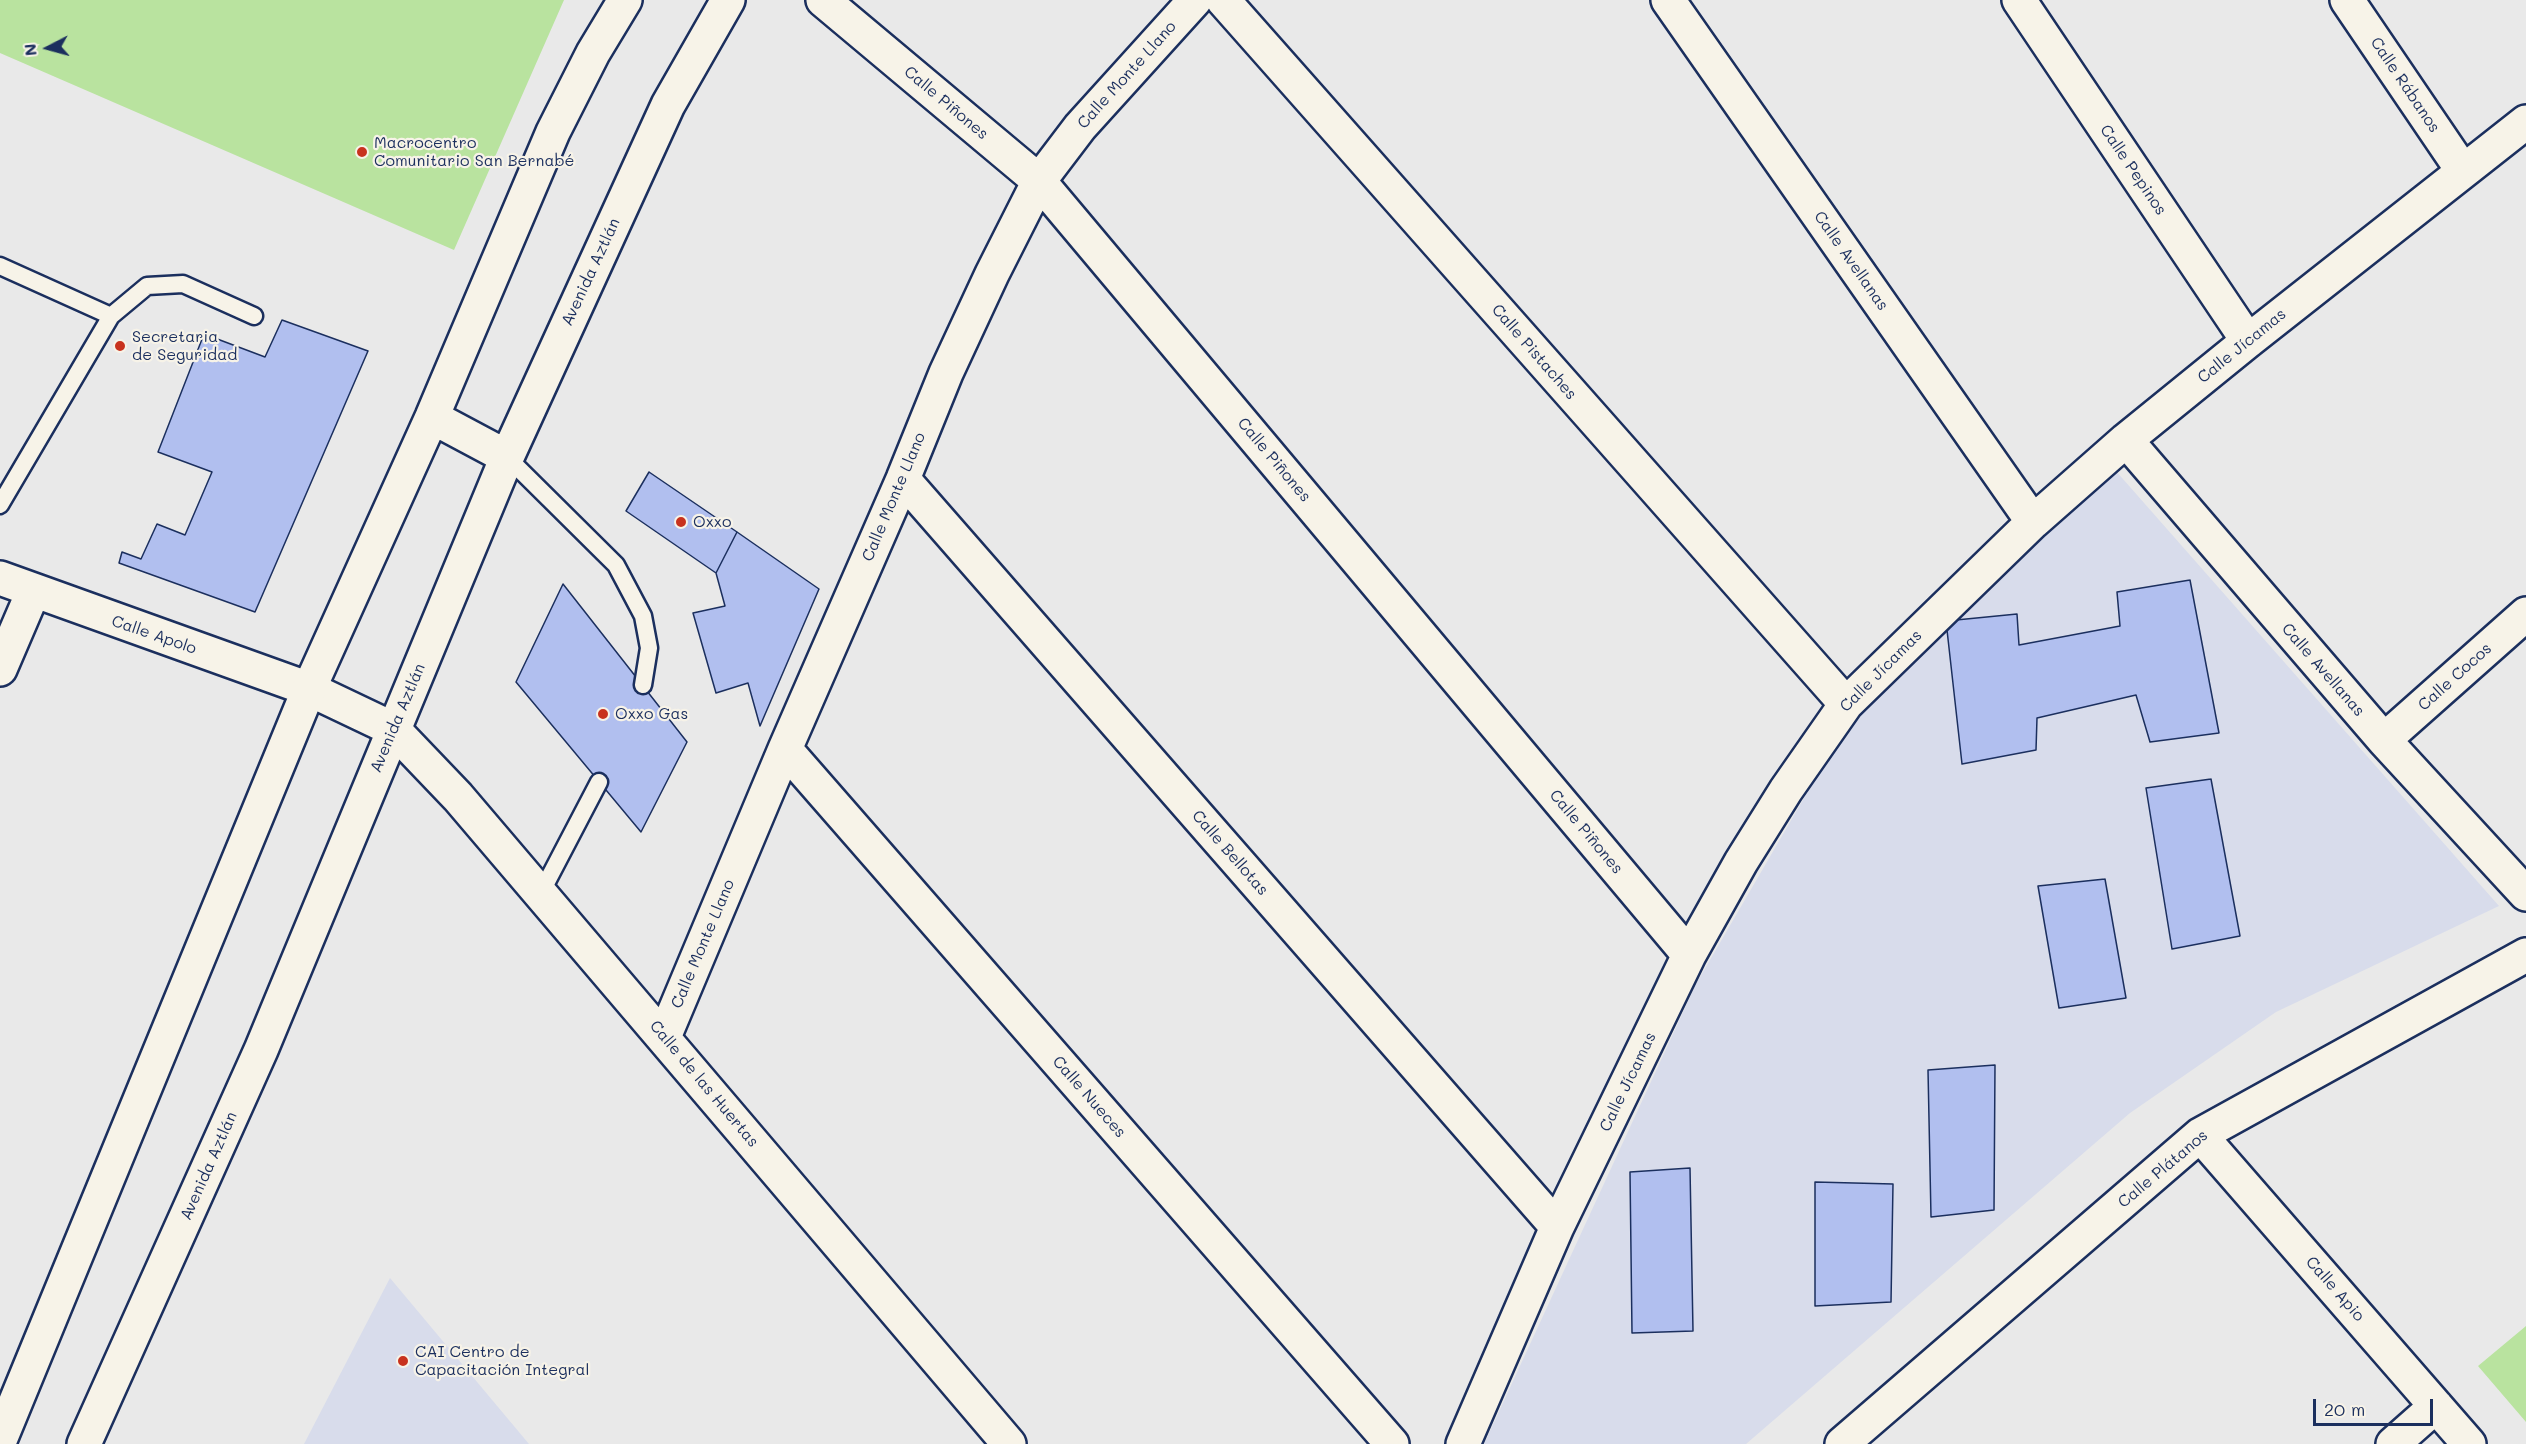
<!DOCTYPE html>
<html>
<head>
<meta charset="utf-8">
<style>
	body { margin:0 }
	#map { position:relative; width:2526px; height:1444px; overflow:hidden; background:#e9e9e9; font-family:Mali,sans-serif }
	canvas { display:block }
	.north { position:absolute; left:18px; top:18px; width:60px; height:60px; -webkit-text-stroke:4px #f7f3e8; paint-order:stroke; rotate:264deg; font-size:16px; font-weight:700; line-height:24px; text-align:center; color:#1b2f5e }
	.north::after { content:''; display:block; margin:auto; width:21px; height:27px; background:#1b2f5e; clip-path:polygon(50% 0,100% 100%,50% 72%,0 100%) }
	.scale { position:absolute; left:2313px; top:1399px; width:120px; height:27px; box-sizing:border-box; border:3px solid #1b2f5e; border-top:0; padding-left:8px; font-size:18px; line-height:21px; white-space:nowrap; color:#1b2f5e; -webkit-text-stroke:4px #f7f3e8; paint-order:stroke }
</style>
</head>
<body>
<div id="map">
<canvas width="2526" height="1444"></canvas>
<div class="north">N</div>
<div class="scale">20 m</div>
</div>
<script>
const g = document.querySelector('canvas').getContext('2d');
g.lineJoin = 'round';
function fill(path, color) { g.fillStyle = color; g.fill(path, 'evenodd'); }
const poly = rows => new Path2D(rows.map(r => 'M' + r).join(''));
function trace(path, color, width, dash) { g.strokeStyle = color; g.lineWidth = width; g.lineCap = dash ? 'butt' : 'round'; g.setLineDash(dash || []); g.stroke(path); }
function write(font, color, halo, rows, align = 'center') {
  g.font = font + ' Mali,sans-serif'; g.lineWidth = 4.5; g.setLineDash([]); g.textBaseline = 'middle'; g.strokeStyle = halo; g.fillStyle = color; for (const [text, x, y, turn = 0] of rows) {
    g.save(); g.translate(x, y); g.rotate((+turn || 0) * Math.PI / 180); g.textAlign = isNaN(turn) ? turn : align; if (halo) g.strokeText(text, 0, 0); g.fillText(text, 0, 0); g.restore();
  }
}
const built = poly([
	[2108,462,2499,906,2276,1012,2130,1113,1746,1444,1484,1444,1696,984,1854,712],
	[390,1278,529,1444,304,1444]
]);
const green = poly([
	[0,0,564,0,454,250,0,53],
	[2526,1326,2526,1422,2478,1366]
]);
const building = poly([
	[282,320,368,351,255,612,119,563,122,552,141,559,157,524,185,535,212,472,158,452,204,334,265,357,282,320],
	[649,472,737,532,716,573,626,511,649,472],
	[737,532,819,589,760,726,748,683,716,693,693,613,725,606,716,573,737,532],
	[2190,580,2219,733,2150,742,2136,695,2037,718,2036,750,1962,764,1946,621,2017,614,2019,645,2120,626,2117,592,2190,580],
	[563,584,687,742,641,832,516,682,563,584],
	[2211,779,2240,936,2172,949,2146,788,2211,779],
	[2105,879,2126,998,2059,1008,2038,886,2105,879],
	[1995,1065,1994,1210,1931,1217,1928,1070,1995,1065],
	[1690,1168,1693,1331,1632,1333,1630,1172,1690,1168],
	[1815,1182,1893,1184,1891,1302,1815,1306,1815,1182]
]);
const lane = poly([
	[0,266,111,316],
	[507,457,616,565,643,616,649,648,643,685],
	[0,505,111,316,147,286,183,284,254,316],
	[541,893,599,782]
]);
const street = poly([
	[823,0,1039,181,1689,955],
	[1223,0,1846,704],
	[1668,0,2033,522],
	[2019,0,2248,341],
	[2347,0,2463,171],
	[2126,440,2384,740,2526,894],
	[903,479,1557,1227],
	[0,578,309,689,393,729,458,797,1009,1444],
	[0,669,33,592],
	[2384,740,2526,614],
	[785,749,1392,1444],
	[664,1037,785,749,903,479,946,373,992,274,1039,181,1080,127,1195,0],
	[2200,1135,2469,1444],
	[1463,1444,1557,1227,1689,955,1741,862,1786,790,1846,704,2033,522,2126,440,2248,341,2526,122],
	[1842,1444,2200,1135,2526,955],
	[2393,1444,2436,1406]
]);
const secondary = poly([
	[432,417,507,457],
	[0,1440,309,689,432,417,553,132,593,53,625,0],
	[84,1444,261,1050,507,457,668,105,728,0]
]);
const markers = [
	[362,152,6,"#c8321e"],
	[120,346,6,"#c8321e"],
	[681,522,6,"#c8321e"],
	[603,714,6,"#c8321e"],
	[403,1361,6,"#c8321e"]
];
const streetNames = [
	["Calle Monte Llano",1127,75,-48],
	["Calle Rábanos",2405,85,56],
	["Calle Piñones",946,103,40],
	["Calle Pepinos",2133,170,56],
	["Calle Avellanas",1851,261,55],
	["Avenida Aztlán",591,272,-65],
	["Calle Jícamas",2242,346,-39],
	["Calle Pistaches",1534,352,49],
	["Calle Piñones",1274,460,50],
	["Calle Monte Llano",894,497,-67],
	["Calle Apolo",154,635,19],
	["Calle Avellanas",2323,670,49],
	["Calle Jícamas",1881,671,-45],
	["Calle Cocos",2455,677,-42],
	["Avenida Aztlán",398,718,-67],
	["Calle Piñones",1586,832,50],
	["Calle Bellotas",1230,853,49],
	["Calle Monte Llano",703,944,-67],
	["Calle Jícamas",1628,1082,-64],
	["Calle de las Huertas",704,1084,50],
	["Calle Nueces",1089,1097,49],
	["Avenida Aztlán",209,1166,-66],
	["Calle Plátanos",2163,1169,-40],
	["Calle Apio",2335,1289,49]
];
const poiNames = [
	["Macrocentro",374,143],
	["Comunitario San Bernabé",374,161],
	["Secretaria",132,337],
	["de Seguridad",132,355],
	["Oxxo",693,522],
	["Oxxo Gas",615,714],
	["CAI Centro de",415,1352],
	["Capacitación Integral",415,1370]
];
fill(built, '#d8dceb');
fill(green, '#b9e39f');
fill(building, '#b1bfef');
trace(building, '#1b2f5e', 1.5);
trace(lane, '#1b2f5e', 21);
trace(street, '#1b2f5e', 38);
trace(secondary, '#1b2f5e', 38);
trace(lane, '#f7f3e8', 16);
trace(street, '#f7f3e8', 33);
trace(secondary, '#f7f3e8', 33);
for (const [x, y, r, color] of markers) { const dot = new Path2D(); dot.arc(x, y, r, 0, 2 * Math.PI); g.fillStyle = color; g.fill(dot); trace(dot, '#f7f3e8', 2); }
write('16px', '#1b2f5e', '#f7f3e8', streetNames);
write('16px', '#1b2f5e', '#f7f3e8', poiNames, 'left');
</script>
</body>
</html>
